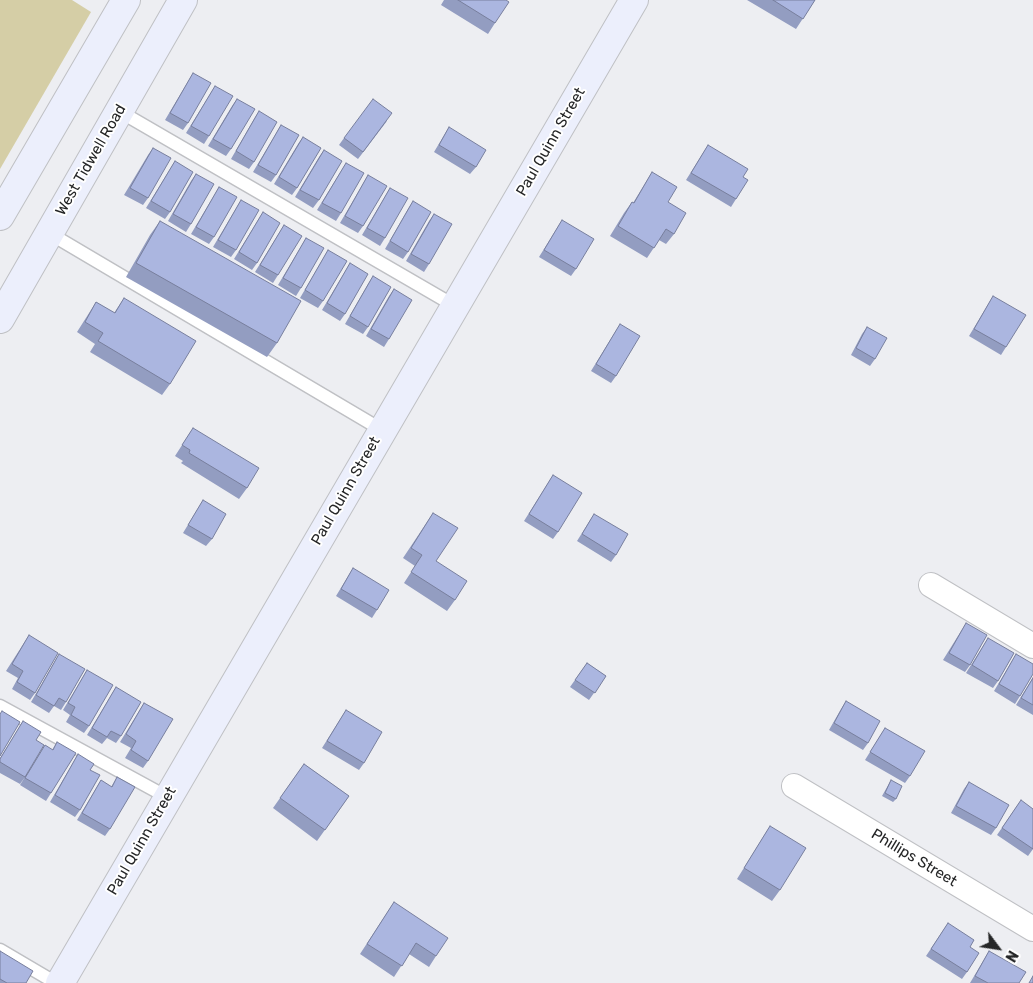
<!DOCTYPE html>
<html>
<head>
<meta charset="utf-8">
<style>
	body { margin:0 }
	#map { position:relative; width:1033px; height:983px; overflow:hidden; background:#edeef2; font-family:Rubik,sans-serif }
	canvas { display:block }
	.north { position:absolute; left:973px; top:923px; width:50px; height:50px; -webkit-text-stroke:4px #fff; paint-order:stroke; rotate:121deg; font-size:14px; font-weight:700; line-height:20px; text-align:center; color:#252627 }
	.north::after { content:''; display:block; margin:auto; width:18px; height:22px; background:#252627; clip-path:polygon(50% 0,100% 100%,50% 72%,0 100%) }
</style>
</head>
<body>
<div id="map">
<canvas width="1033" height="983"></canvas>
<div class="north">N</div>
</div>
<script>
const g = document.querySelector('canvas').getContext('2d');
g.lineJoin = 'round';
function fill(path, color) { g.fillStyle = color; g.fill(path, 'evenodd'); }
const poly = rows => new Path2D(rows.map(r => 'M' + r).join(''));
function trace(path, color, width, dash) { g.strokeStyle = color; g.lineWidth = width; g.lineCap = dash ? 'butt' : 'round'; g.setLineDash(dash || []); g.stroke(path); }
function write(font, color, halo, rows, align = 'center') {
  g.font = font + ' Rubik,sans-serif'; g.lineWidth = 4; g.setLineDash([]); g.textBaseline = 'middle'; g.strokeStyle = halo; g.fillStyle = color; for (const [text, x, y, turn = 0] of rows) {
    g.save(); g.translate(x, y); g.rotate((+turn || 0) * Math.PI / 180); g.textAlign = isNaN(turn) ? turn : align; if (halo) g.strokeText(text, 0, 0); g.fillText(text, 0, 0); g.restore();
  }
}
const green = poly([
	[0,0,72,0,91,12,0,169]
]);
const lane = poly([
	[119,111,455,306],
	[49,233,382,430],
	[0,706,167,797],
	[0,950,56,983]
]);
const street = poly([
	[931,585,1033,646],
	[794,786,1033,929]
]);
const secondary = poly([
	[0,216,126,0],
	[0,319,183,0],
	[60,983,634,0]
]);
const wall = poly([
	[444,0,506,0,495,23,488,34,441,5],
	[747,0,815,0,796,29],
	[193,73,188,123,183,130,165,120],
	[215,86,209,136,204,144,186,133],
	[237,99,231,149,226,156,208,146,232,106],
	[259,111,254,162,249,169,231,159,254,119],
	[387,121,358,159,339,145,344,138],
	[281,125,276,175,271,182,253,172],
	[449,127,476,167,470,174,434,152],
	[303,137,297,188,292,195,274,184,298,144],
	[708,145,743,177,736,199,731,207,686,180],
	[153,148,148,198,143,205,124,195,148,155],
	[324,150,319,200,313,208,295,197,319,157],
	[175,161,170,212,165,219,146,208],
	[346,163,341,213,336,221,317,210],
	[652,172,668,202,674,234,666,244,659,240,647,258,610,236,624,213,632,202,633,203],
	[196,174,191,224,186,232,168,221,191,181],
	[368,175,363,226,358,233,340,223],
	[219,187,214,237,209,244,191,234],
	[390,188,385,238,380,246,362,235],
	[241,200,236,250,231,257,213,247],
	[413,201,408,252,403,259,385,249,408,209],
	[263,212,257,263,252,270,234,259],
	[434,214,429,264,424,272,406,261,429,221],
	[562,220,576,269,571,276,539,257],
	[160,221,277,343,267,357,126,277,150,235],
	[284,225,278,275,273,283,255,272],
	[306,238,301,288,296,296,278,285],
	[328,250,323,301,318,308,300,298],
	[350,263,345,314,340,321,322,310],
	[373,276,368,327,363,334,345,324,368,284],
	[394,289,389,339,384,347,366,336,389,296],
	[993,296,1006,347,1001,355,969,336],
	[124,298,170,384,162,395,90,352,95,344,77,332,96,302,114,313],
	[620,324,616,376,611,383,591,371],
	[867,327,875,359,870,366,851,355,862,334],
	[193,428,247,488,239,499,181,463,183,461,175,456],
	[553,475,558,532,553,539,524,521],
	[203,500,212,539,206,546,183,533],
	[433,513,436,561,455,600,447,611,404,583,415,566,403,558],
	[594,514,616,555,611,562,577,541],
	[353,568,377,610,372,618,336,596],
	[966,623,970,665,965,672,943,660],
	[29,635,35,693,30,700,12,689,18,678,6,671],
	[988,638,998,681,993,688,966,673],
	[59,654,66,702,61,710,54,706,49,713,31,702],
	[1016,654,1020,696,1015,704,994,691],
	[587,663,606,676,589,700,570,687],
	[87,670,89,726,84,733,66,722,70,715,63,710],
	[1033,677,1033,715,1016,705],
	[116,687,121,736,116,743,107,738,102,744,87,735],
	[846,701,868,743,863,750,829,730,841,709],
	[144,703,148,761,143,768,125,758,131,748,120,742],
	[346,710,364,763,359,770,322,748],
	[23,721,36,740,25,777,20,784,0,773,0,758],
	[885,728,910,776,905,783,865,760],
	[57,742,51,793,46,801,20,785,45,745,52,750],
	[78,754,80,810,75,817,50,802],
	[304,764,349,796,317,841,273,808],
	[117,777,110,829,105,836,77,820,101,780,111,787],
	[891,780,896,799,893,802,882,796],
	[969,782,996,828,991,835,951,813,964,789],
	[1021,800,1033,849,1028,856,997,835],
	[770,826,780,890,772,901,737,879],
	[394,902,436,956,429,967,409,954,394,977,360,954],
	[948,923,970,947,967,972,962,979,926,956],
	[0,951,26,983,0,983],
	[989,951,1019,983,970,983]
]);
const building = poly([
	[458,0,506,0,509,2,495,23,458,0],
	[773,0,815,0,803,19,773,0],
	[193,73,211,83,188,123,170,113,193,73],
	[215,86,233,96,209,136,191,126,215,86],
	[237,99,255,109,231,149,213,139,237,99],
	[373,99,392,113,363,152,344,138,373,99],
	[259,111,277,122,254,162,236,151,259,111],
	[281,125,299,135,276,175,258,165,281,125],
	[449,127,486,150,476,167,439,145,449,127],
	[303,137,321,148,297,188,279,177,303,137],
	[708,145,748,169,743,177,748,180,736,199,691,173,708,145],
	[153,148,171,158,148,198,130,188,153,148],
	[324,150,342,161,319,200,300,190,324,150],
	[175,161,193,172,170,212,151,201,175,161],
	[346,163,364,173,341,213,322,203,346,163],
	[652,172,677,187,668,202,686,213,674,234,666,229,654,248,618,226,632,202,634,203,652,172],
	[196,174,214,184,191,224,173,214,196,174],
	[368,175,387,186,363,226,345,216,368,175],
	[219,187,237,197,214,237,196,227,219,187],
	[390,188,408,198,385,238,367,228,390,188],
	[241,200,259,210,236,250,218,240,241,200],
	[413,201,431,212,408,252,390,241,413,201],
	[263,212,280,223,257,263,239,252,263,212],
	[434,214,452,224,429,264,411,254,434,214],
	[562,220,594,239,576,269,544,250,562,220],
	[160,221,301,301,277,343,136,263,160,221],
	[284,225,302,236,278,275,260,265,284,225],
	[306,238,324,248,301,288,283,278,306,238],
	[328,250,347,261,323,301,305,290,328,250],
	[350,263,368,274,345,314,327,303,350,263],
	[373,276,391,287,368,327,350,316,373,276],
	[394,289,412,300,389,339,371,329,394,289],
	[993,296,1026,315,1006,347,974,329,993,296],
	[124,298,196,341,170,384,98,341,103,333,85,322,96,302,115,313,124,298],
	[620,324,640,336,616,376,596,364,620,324],
	[867,327,887,338,875,359,856,348,867,327],
	[193,428,259,468,247,488,189,453,190,450,182,445,193,428],
	[553,475,582,493,558,532,529,514,553,475],
	[203,500,226,514,212,539,188,525,203,500],
	[433,513,458,528,436,561,467,581,455,600,411,572,422,555,411,548,433,513],
	[594,514,628,534,616,555,582,534,594,514],
	[353,568,389,590,377,610,341,589,353,568],
	[966,623,987,635,970,665,949,653,966,623],
	[29,635,58,653,35,693,17,682,23,671,12,664,29,635],
	[988,638,1014,653,998,681,972,665,988,638],
	[59,654,85,669,66,702,59,698,54,706,36,695,59,654],
	[1016,654,1033,664,1033,674,1020,696,999,684,1016,654],
	[587,663,606,676,595,693,575,680,587,663],
	[87,670,113,685,89,726,71,715,75,707,68,703,87,670],
	[1033,678,1033,705,1021,698,1033,678],
	[116,687,141,702,121,736,111,731,107,737,92,728,116,687],
	[846,701,880,721,868,743,834,723,846,701],
	[144,703,173,719,148,761,131,750,136,741,126,734,144,703],
	[346,710,382,732,364,763,327,741,346,710],
	[2,711,20,722,0,756,0,714,2,711],
	[23,721,41,732,36,740,44,745,25,777,0,762,0,759,23,721],
	[885,728,925,751,910,776,870,752,885,728],
	[57,742,76,753,51,793,25,778,45,745,53,750,57,742],
	[78,754,94,764,90,770,100,775,80,810,55,795,78,754],
	[304,764,349,796,325,830,280,798,304,764],
	[117,777,135,787,110,829,82,813,101,780,112,787,117,777],
	[891,780,902,786,896,799,885,793,891,780],
	[969,782,1009,805,996,828,956,806,969,782],
	[1021,800,1033,809,1033,849,1002,828,1021,800],
	[770,826,806,848,780,890,744,868,770,826],
	[394,902,448,938,436,956,416,943,402,966,367,944,394,902],
	[948,923,974,940,970,947,979,953,967,972,931,949,948,923],
	[0,951,33,971,26,983,7,983,0,979,0,951],
	[989,951,1026,972,1019,983,988,983,975,976,989,951],
	[1033,976,1033,983,1029,983,1033,976]
]);
const streetNames = [
	["Paul Quinn Street",551,142,-60],
	["West Tidwell Road",91,160,-60],
	["Paul Quinn Street",346,491,-60],
	["Paul Quinn Street",142,841,-60],
	["Phillips Street",914,858,31]
];
fill(green, '#d5cea6');
trace(lane, '#bfc0c4', 15);
trace(street, '#bfc0c4', 26);
trace(secondary, '#bfc0c4', 30);
trace(lane, '#fff', 12);
trace(street, '#fff', 24);
trace(secondary, '#eceffc', 28);
fill(wall, '#939dc1');
fill(building, '#abb6e0');
trace(building, '#787f9d', 1);
write('15px', '#252627', '#fff', streetNames);
</script>
</body>
</html>
